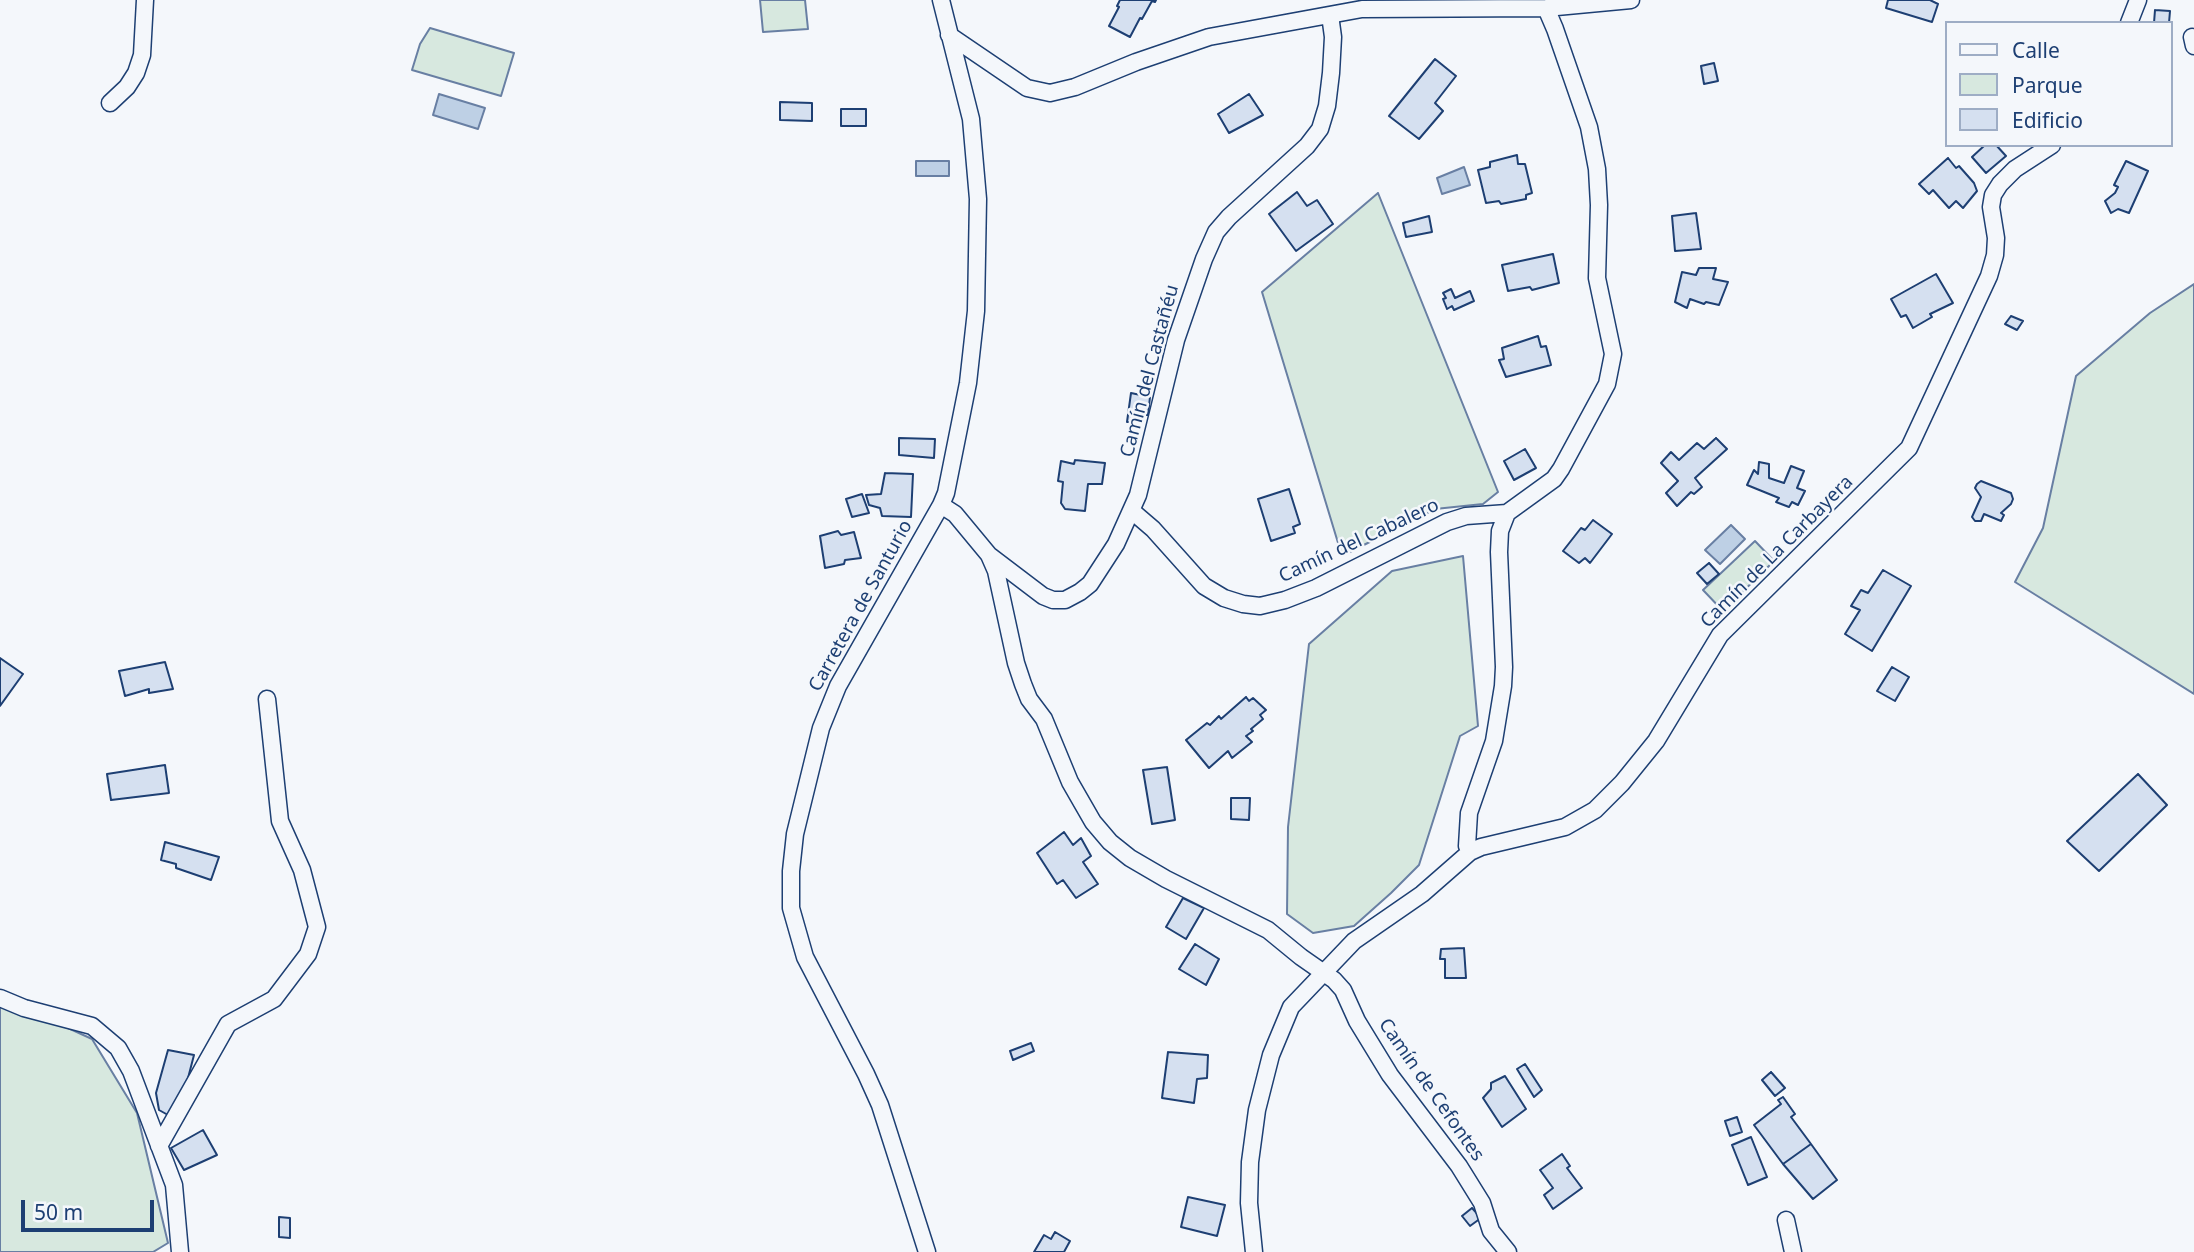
<!DOCTYPE html>
<html>
<head>
<meta charset="utf-8">
<style>
	body { margin:0 }
	#map { position:relative; width:2194px; height:1252px; overflow:hidden; background:#f4f7fb; font-family:"Noto Sans",sans-serif }
	canvas { display:block }
	.legend { position:absolute; left:1945px; top:21px; width:228px; height:126px; box-sizing:border-box; background:#f4f7fb; border:2px solid #9eadc5; margin:0; padding:9px 12px; list-style:none; font-size:21px; color:#1d3f73 }
	.legend li { display:flex; align-items:center; gap:14px; height:35px }
	.legend b { width:35px; border:2px solid #9eadc5 }
	.scale { position:absolute; left:21px; top:1200px; width:133px; height:32px; box-sizing:border-box; border:4px solid #1d3f73; border-top:0; padding-left:9px; font-size:21px; line-height:24px; white-space:nowrap; color:#1d3f73; -webkit-text-stroke:5px #f4f7fb; paint-order:stroke }
</style>
</head>
<body>
<div id="map">
<canvas width="2194" height="1252"></canvas>
<ul class="legend">
<li><b style="height:9px;background:#f4f7fb"></b>Calle</li>
<li><b style="height:19px;background:#d7e8df"></b>Parque</li>
<li><b style="height:19px;background:#d5e0f0"></b>Edificio</li>
</ul>
<div class="scale">50 m</div>
</div>
<script>
const g = document.querySelector('canvas').getContext('2d');
g.lineJoin = 'round';
function fill(path, color) { g.fillStyle = color; g.fill(path, 'evenodd'); }
const poly = rows => new Path2D(rows.map(r => 'M' + r).join(''));
function trace(path, color, width, dash) { g.strokeStyle = color; g.lineWidth = width; g.lineCap = dash ? 'butt' : 'round'; g.setLineDash(dash || []); g.stroke(path); }
function write(font, color, halo, rows, align = 'center') {
  g.font = font + ' "Noto Sans",sans-serif'; g.lineWidth = 5; g.setLineDash([]); g.textBaseline = 'middle'; g.strokeStyle = halo; g.fillStyle = color; for (const [text, x, y, turn = 0] of rows) {
    g.save(); g.translate(x, y); g.rotate((+turn || 0) * Math.PI / 180); g.textAlign = isNaN(turn) ? turn : align; if (halo) g.strokeText(text, 0, 0); g.fillText(text, 0, 0); g.restore();
  }
}
const green = poly([
	[760,0,805,0,808,29,763,32,760,0],
	[430,28,514,53,501,96,412,70,420,44,430,28],
	[1378,193,1498,492,1483,504,1435,509,1342,556,1262,292,1378,193],
	[2194,284,2194,694,2015,582,2043,528,2076,376,2150,313,2194,284],
	[1755,541,1774,561,1723,611,1703,590,1755,541],
	[1463,556,1478,726,1460,736,1419,865,1391,893,1354,926,1313,933,1287,914,1288,827,1309,644,1392,571,1463,556],
	[0,997,92,1039,137,1113,168,1243,153,1252,0,1252,0,997]
]);
const water = poly([
	[439,94,485,108,478,129,433,115,439,94],
	[916,161,949,161,949,176,916,176,916,161],
	[1464,167,1470,185,1442,194,1437,178,1464,167],
	[1731,525,1745,539,1720,564,1705,550,1731,525]
]);
const building = poly([
	[1120,0,1156,0,1155,2,1152,1,1142,19,1140,18,1130,37,1109,26,1119,7,1117,6,1120,0],
	[1888,0,1930,0,1938,4,1932,22,1886,8,1888,0],
	[2155,10,2170,11,2169,23,2154,23,2155,10],
	[1435,59,1456,76,1435,103,1443,111,1419,139,1389,116,1435,59],
	[1714,63,1718,81,1704,84,1701,66,1714,63],
	[1249,94,1263,115,1229,133,1218,114,1249,94],
	[780,102,812,103,812,121,780,120,780,102],
	[841,109,866,109,866,126,841,126,841,109],
	[1985,145,1996,145,2006,156,1986,173,1972,157,1985,145],
	[1517,155,1518,164,1525,164,1532,193,1526,195,1526,199,1501,204,1499,201,1486,203,1478,170,1490,167,1490,162,1517,155],
	[1948,158,1956,168,1959,166,1974,183,1977,191,1963,208,1956,201,1949,208,1933,190,1929,194,1919,184,1948,158],
	[2126,161,2148,171,2129,213,2118,209,2111,213,2105,201,2115,193,2118,187,2114,185,2126,161],
	[1297,192,1307,206,1317,200,1333,224,1296,251,1269,214,1297,192],
	[1696,213,1701,249,1675,251,1672,216,1696,213],
	[1429,216,1432,232,1406,237,1403,223,1429,216],
	[1553,254,1559,283,1532,290,1530,287,1508,291,1502,265,1553,254],
	[1699,268,1716,268,1713,279,1728,282,1719,305,1706,302,1704,304,1690,299,1687,308,1675,302,1682,272,1696,275,1699,268],
	[1936,274,1953,303,1930,314,1932,317,1913,328,1906,315,1901,317,1891,299,1936,274],
	[1451,289,1455,298,1470,291,1474,301,1454,310,1452,306,1447,309,1443,299,1446,298,1443,293,1451,289],
	[2011,316,2023,321,2017,330,2005,324,2011,316],
	[1538,336,1541,347,1546,346,1551,365,1506,377,1499,360,1504,359,1502,348,1538,336],
	[1131,393,1150,397,1148,415,1142,415,1138,422,1127,422,1131,393],
	[899,438,935,439,934,458,899,455,899,438],
	[1716,438,1727,449,1695,478,1702,487,1694,494,1691,492,1677,506,1666,493,1678,481,1661,463,1671,452,1679,460,1697,443,1704,449,1716,438],
	[1525,449,1536,468,1514,480,1504,461,1525,449],
	[1075,460,1105,463,1102,484,1088,484,1085,511,1065,509,1061,503,1063,482,1058,481,1061,461,1074,464,1075,460],
	[1759,462,1769,464,1769,478,1784,483,1791,466,1804,471,1797,488,1805,491,1798,505,1792,502,1789,507,1776,502,1779,498,1747,485,1754,470,1758,474,1759,462],
	[885,473,913,474,911,517,882,516,880,508,869,505,866,495,881,494,885,473],
	[1981,481,2011,493,2013,499,2011,504,2001,513,2004,515,2001,521,1984,514,1981,521,1975,521,1972,517,1981,497,1975,488,1977,484,1981,481],
	[1289,489,1300,524,1293,527,1295,533,1271,541,1258,499,1289,489],
	[862,494,869,513,852,517,846,499,862,494],
	[1593,520,1612,534,1590,563,1585,558,1579,563,1563,551,1581,528,1585,530,1593,520],
	[838,531,841,535,854,532,861,558,845,560,844,564,825,568,820,536,838,531],
	[1709,563,1719,574,1707,584,1697,573,1709,563],
	[1883,570,1911,586,1872,651,1845,634,1860,610,1851,606,1861,590,1868,593,1883,570],
	[0,658,23,674,0,706,0,658],
	[165,662,173,689,149,693,149,689,125,696,119,671,165,662],
	[1892,667,1909,677,1895,701,1877,691,1892,667],
	[1246,697,1249,701,1253,698,1266,710,1260,715,1263,719,1251,729,1253,731,1246,736,1252,742,1232,758,1228,751,1209,768,1186,740,1207,723,1210,725,1219,716,1221,719,1246,697],
	[165,765,169,793,111,800,107,774,165,765],
	[1167,767,1175,820,1152,824,1143,770,1167,767],
	[2138,774,2167,805,2099,871,2067,841,2138,774],
	[1231,798,1250,798,1249,820,1231,819,1231,798],
	[1064,832,1073,845,1081,838,1091,856,1083,862,1098,884,1076,898,1063,880,1057,884,1037,853,1064,832],
	[165,842,219,857,211,880,176,868,176,864,161,860,165,842],
	[1183,898,1204,908,1186,939,1166,927,1183,898],
	[1195,944,1219,959,1206,985,1179,969,1195,944],
	[1464,948,1466,978,1445,978,1445,959,1440,959,1441,949,1464,948],
	[1031,1043,1034,1051,1013,1060,1010,1051,1031,1043],
	[168,1050,194,1055,187,1082,168,1115,159,1110,156,1093,168,1050],
	[1168,1052,1208,1055,1207,1078,1197,1079,1194,1103,1162,1098,1168,1052],
	[1525,1064,1542,1090,1534,1097,1517,1069,1525,1064],
	[1771,1072,1785,1088,1775,1096,1762,1080,1771,1072],
	[1505,1076,1526,1109,1502,1127,1483,1098,1491,1089,1491,1083,1505,1076],
	[1783,1097,1795,1114,1791,1117,1811,1144,1783,1164,1754,1125,1781,1104,1778,1100,1783,1097],
	[1737,1117,1742,1132,1730,1136,1725,1121,1737,1117],
	[203,1130,217,1155,184,1170,171,1148,203,1130],
	[1751,1137,1767,1177,1748,1185,1732,1145,1751,1137],
	[1811,1144,1837,1180,1813,1199,1783,1164,1811,1144],
	[1562,1154,1570,1166,1567,1168,1582,1188,1553,1209,1544,1195,1553,1188,1540,1170,1562,1154],
	[1188,1197,1225,1205,1217,1236,1181,1227,1188,1197],
	[1472,1208,1481,1218,1470,1226,1462,1216,1472,1208],
	[279,1217,290,1218,290,1238,279,1237,279,1217],
	[1055,1232,1070,1241,1064,1252,1034,1252,1044,1235,1051,1239,1055,1232]
]);
const minor = poly([
	[2129,23,2138,0],
	[949,35,1027,88,1050,93,1075,87,1136,62,1209,37,1362,9,1546,8,1631,0],
	[2192,37,2194,46],
	[110,103,127,87,136,73,142,55,145,0],
	[941,505,955,514,989,555,1043,596,1053,600,1065,600,1080,592,1090,584,1116,544,1138,495,1176,340,1204,259,1216,232,1229,217,1307,146,1320,129,1327,106,1331,73,1333,37,1330,15],
	[1132,511,1153,529,1204,586,1224,598,1243,604,1260,606,1285,600,1316,588,1447,522,1466,516,1507,513,1554,479,1561,469,1607,384,1613,354,1597,278,1599,205,1597,169,1589,127,1555,29,1546,8],
	[989,555,996,571,1016,663,1023,684,1029,699,1044,719,1070,782,1093,822,1110,842,1130,858,1166,879,1268,930,1301,957,1334,980,1343,990,1357,1021,1390,1075,1459,1166,1482,1203,1491,1231,1508,1252],
	[1470,852,1467,846,1469,813,1494,741,1503,686,1504,667,1499,552,1500,531,1507,513],
	[0,998,24,1008,92,1026,118,1048,131,1071,174,1185,180,1252],
	[159,1146,228,1024,274,999,308,954,317,927,302,870,280,821,267,699],
	[1786,1220,1793,1252],
	[927,1252,880,1105,866,1074,805,957,791,908,791,871,795,834,821,728,838,686,941,505,946,493,968,383,976,311,978,199,971,119,941,0],
	[1254,1252,1249,1203,1250,1162,1257,1110,1271,1055,1291,1007,1354,941,1422,894,1470,852,1481,847,1565,827,1595,810,1622,783,1656,741,1720,635,1909,448,1989,276,1995,255,1996,238,1991,207,1993,195,2000,184,2015,169,2052,145]
]);
const streetNames = [
	["Camín del Castañéu",1150,371,-75],
	["Camín del Cabalero",1359,541,-25],
	["Camín de La Carbayera",1777,552,-45],
	["Carretera de Santurio",861,606,-61],
	["Camín de Cefontes",1431,1090,55]
];
fill(green, '#d7e8df');
trace(green, '#687fa3', 2);
fill(water, '#bed0e5');
trace(water, '#687fa3', 2);
fill(building, '#d5e0f0');
trace(building, '#1d3f73', 2);
trace(minor, '#1d3f73', 19);
trace(minor, '#f4f7fb', 16);
write('19px', '#1d3f73', '#f4f7fb', streetNames);
</script>
</body>
</html>
